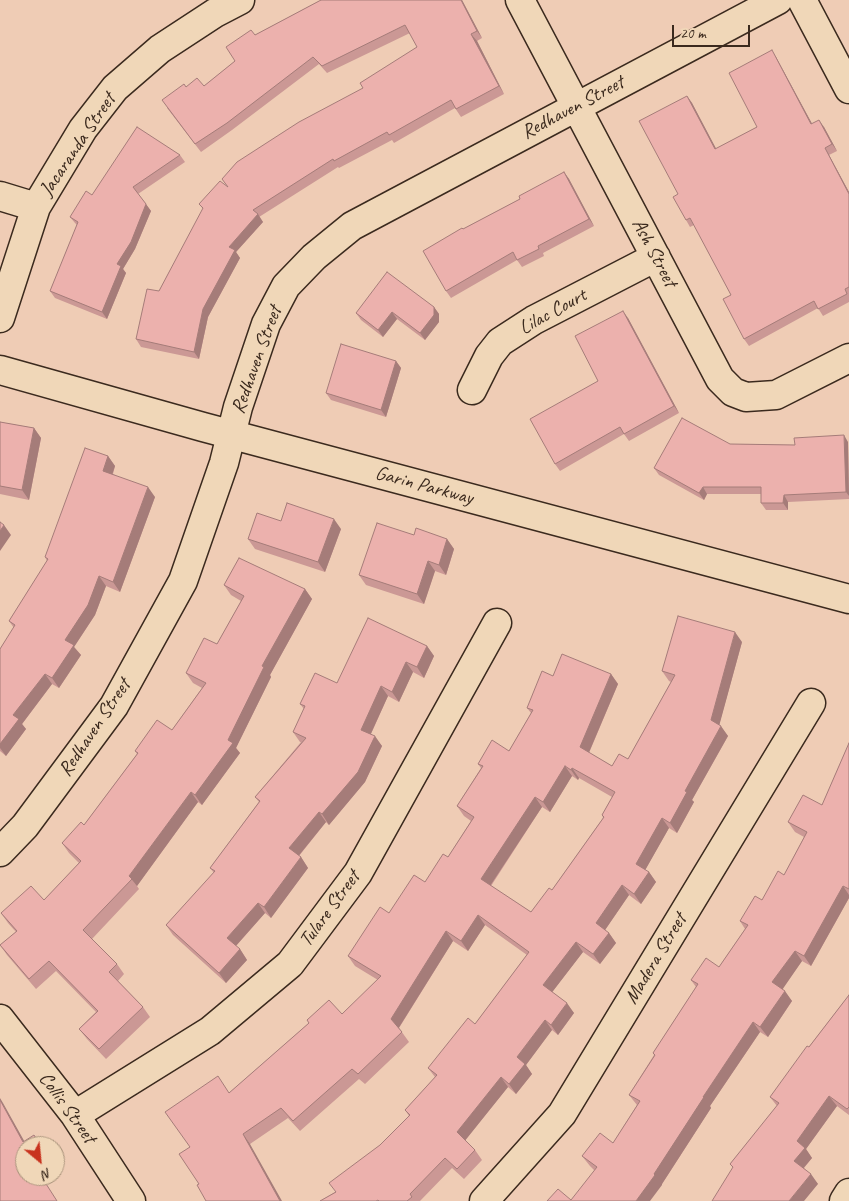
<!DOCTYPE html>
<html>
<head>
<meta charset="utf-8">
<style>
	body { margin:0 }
	#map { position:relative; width:849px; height:1201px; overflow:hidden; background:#efccb5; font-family:Caveat,sans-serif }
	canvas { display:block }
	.north { position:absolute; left:15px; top:1136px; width:50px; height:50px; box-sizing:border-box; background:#f0d7b8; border:1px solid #a8927a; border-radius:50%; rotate:152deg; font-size:14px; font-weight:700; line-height:20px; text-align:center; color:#3b2a1e }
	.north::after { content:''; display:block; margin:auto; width:18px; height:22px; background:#c8321e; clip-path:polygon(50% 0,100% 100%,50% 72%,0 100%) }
	.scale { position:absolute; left:672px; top:25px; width:78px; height:22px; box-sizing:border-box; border:2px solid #3b2a1e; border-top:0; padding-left:6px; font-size:15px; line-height:18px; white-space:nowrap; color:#3b2a1e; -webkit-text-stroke:4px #f0d7b8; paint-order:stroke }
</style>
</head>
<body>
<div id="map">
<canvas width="849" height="1201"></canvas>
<div class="north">N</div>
<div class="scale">20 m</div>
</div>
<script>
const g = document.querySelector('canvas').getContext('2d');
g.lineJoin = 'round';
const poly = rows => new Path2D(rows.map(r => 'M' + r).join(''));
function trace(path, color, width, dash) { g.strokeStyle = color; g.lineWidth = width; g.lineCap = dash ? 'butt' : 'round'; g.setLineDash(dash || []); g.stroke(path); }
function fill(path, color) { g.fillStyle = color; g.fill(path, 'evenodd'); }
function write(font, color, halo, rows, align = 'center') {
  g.font = font + ' Caveat,sans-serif'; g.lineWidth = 4; g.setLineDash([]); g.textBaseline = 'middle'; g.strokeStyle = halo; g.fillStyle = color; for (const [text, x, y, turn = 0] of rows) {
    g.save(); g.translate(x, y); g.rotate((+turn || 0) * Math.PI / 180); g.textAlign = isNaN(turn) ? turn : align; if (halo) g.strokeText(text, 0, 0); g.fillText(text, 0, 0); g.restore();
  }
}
const street = poly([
	[520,0,720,379,733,392,746,397,776,395,849,358],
	[802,0,849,89],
	[0,196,36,207],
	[0,318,36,207,83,129,115,88,160,49,215,13,240,0],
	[472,390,489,356,500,342,534,320,656,257],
	[0,852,25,826,114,706,183,581,224,463,238,407,266,324,286,286,314,257,352,226,778,0],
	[0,1019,75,1115,131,1201],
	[75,1115,210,1031,290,964,358,873,497,623],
	[484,1201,562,1114,811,703],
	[844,1201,849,1193]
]);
const secondary = poly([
	[0,370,203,427,849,599]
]);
const wall = poly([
	[321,0,462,0,482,38,477,41,504,94,461,117,455,108,394,143,392,140,339,168,338,167,259,217,263,222,236,252,240,258,208,317,199,359,141,347,136,339,159,291,203,209,199,204,227,186,363,88,417,47,410,33,327,73,319,64,232,130,201,152,167,108,186,87,204,86,235,61,255,35],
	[776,57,812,124,824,127,837,151,829,155,849,192,849,302,823,316,818,308,749,346,744,339,731,295,694,225,690,227,686,220,678,194,687,96,692,103,716,149,757,127],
	[180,155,185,162,138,194,151,211,135,249,123,269,126,273,107,319,55,298,50,291,77,225,75,223,70,217,92,195],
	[564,172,569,179,594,226,543,253,544,256,522,267,517,260,451,298,446,291,463,229,520,199],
	[434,307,439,314,439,322,425,340,397,319,383,337,361,320,356,313],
	[628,318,679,413,629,441,624,434,560,471,555,464,598,381],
	[396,361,401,368,386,417,331,400,326,393],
	[0,422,34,428,41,438,29,500,0,494],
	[848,442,849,499,788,502,788,510,766,510,761,503,761,494,707,494,704,500,659,475,654,468,730,444,795,445],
	[108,456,115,466,113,474,155,497,120,592,106,586,95,615,74,647,81,655,59,688,52,684,22,724,26,729,6,756,0,751,0,649,14,628,9,621,47,561,45,557],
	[281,521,341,529,325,572,255,549,248,539],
	[414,535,447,539,454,549,446,575,435,571,424,604,366,585,359,575],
	[224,585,305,589,312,599,270,675,271,677,236,748,240,753,202,805,198,802,137,886,139,889,92,939,117,964,124,974,118,981,143,1007,150,1017,106,1059,87,1039,79,1029,96,1012,56,971,36,989,7,955,0,945,16,932,8,923,1,913,44,900,79,863,69,853,62,843,84,825,137,754,135,751,172,730,202,688,193,683,186,673,217,644,241,601,231,595],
	[742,642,719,725,728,736,692,800,694,802,677,833,669,828,645,870,649,872,656,882,641,904,629,895,605,930,609,933,616,943,600,964,583,952,552,992,574,1013,558,1035,552,1030,526,1065,532,1074,516,1094,508,1087,465,1140,475,1150,482,1160,464,1179,452,1168,420,1201,320,1201,335,1192,409,1116,405,1110,435,1077,428,1068,475,1024,527,955,485,925,468,951,453,941,399,1028,409,1042,365,1084,359,1079,300,1131,288,1118,250,1144,199,1184,189,1147,229,1093,309,1023,307,1020,342,1014,378,980,355,966,348,956,389,913,425,882,448,857,471,821,464,816,457,806,481,768,478,764,509,751,531,713,527,708,553,676,611,674,618,684,589,753,612,766,628,759,671,682,669,681,662,671],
	[572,776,578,780,579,778,612,797,602,815,603,818,552,890,531,912,491,886,542,807,550,812],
	[427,646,434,656,424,678,413,672,399,702,388,696,371,734,382,746,365,782,329,825,326,822,299,856,301,857,308,868,271,918,265,913,236,946,240,949,247,960,226,983,173,935,166,925,214,873,210,868,259,802,255,797,301,742,300,742,293,732,304,709,300,704,337,683],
	[849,743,849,898,811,966,802,961,782,989,792,1001,768,1037,760,1032,710,1106,711,1108,662,1184,662,1185,594,1170,590,1166,582,1156,613,1143,637,1105,629,1095,654,1055,653,1053,696,987,691,980,719,967,745,929,740,921,762,900,784,875,804,837,795,832,788,822,822,805],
	[849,995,849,1115,837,1106,806,1149,812,1158,804,1168,818,1184,733,1168,730,1164,777,1106,770,1097]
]);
const shadedWall = poly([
	[461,0,462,0,482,38,477,31],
	[471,34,477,41,504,94,499,86],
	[772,50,776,57,816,131,811,124],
	[687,96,692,103,720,156,715,149],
	[819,120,824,127,837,151,832,144],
	[825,148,829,155,849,192,849,194],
	[564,172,569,179,594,226,589,219],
	[146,204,151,211,135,249,123,269,126,273,107,319,102,312,117,264],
	[258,214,263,222,236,252,240,258,208,317,199,359,194,352,203,309,229,247],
	[434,307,439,314,439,322,425,340,420,333],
	[623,311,628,318,679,413,674,406],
	[392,312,397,319,383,337,378,330],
	[396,361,401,368,386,417,381,410],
	[34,428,41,438,29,500,22,490],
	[844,435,848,442,849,496,846,492],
	[108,456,115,466,110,481,103,471],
	[148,487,155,497,120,592,113,582],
	[703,487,707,494,704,500,699,493],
	[784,495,788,502,788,510,783,503],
	[334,519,341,529,325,572,318,562],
	[4,525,11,535,0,551,0,531],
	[447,539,454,549,446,575,439,565],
	[428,561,435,571,424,604,417,594],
	[99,576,106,586,95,615,74,647,81,655,59,688,52,678,65,640],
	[305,589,312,599,270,675,271,677,236,748,240,753,202,805,195,795,228,740,262,666],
	[735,632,742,642,718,730,711,720],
	[427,646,434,656,424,678,417,667],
	[406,662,413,672,399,702,392,692],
	[45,674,52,684,22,724,26,729,6,756,0,748,0,744,13,715],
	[611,674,618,684,587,757,580,747],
	[381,686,388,696,368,740,361,730],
	[721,726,728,736,692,800,694,802,677,833,670,823,685,791],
	[375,736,382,746,365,782,329,825,322,814],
	[565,766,572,776,550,812,543,802],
	[572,768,579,778,578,780,571,770],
	[191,792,198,802,137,886,129,876],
	[535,797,542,807,488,889,481,879],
	[319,812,326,822,296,859,289,848],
	[662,818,669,828,643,874,636,864],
	[301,857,308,868,271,918,264,907],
	[649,872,656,882,641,904,634,894],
	[622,885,629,895,603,933,596,923],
	[843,886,849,895,849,898,811,966,804,956],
	[258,903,265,913,234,948,227,938],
	[478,915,485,925,468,951,461,941],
	[446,931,453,941,398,1029,391,1019],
	[609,933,616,943,600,964,593,954],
	[576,942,583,952,550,995,543,985],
	[240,949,247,960,226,983,219,973],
	[795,951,802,961,780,993,772,982],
	[785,991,792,1001,768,1037,760,1027],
	[567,1003,574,1013,558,1035,551,1025],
	[545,1020,552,1030,526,1065,532,1074,516,1094,509,1084,517,1057],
	[753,1022,760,1032,710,1106,711,1108,662,1184,662,1185,650,1201,636,1201,703,1097],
	[501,1077,508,1087,464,1142,457,1132],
	[829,1096,837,1106,806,1149,812,1158,801,1171,794,1161,797,1141],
	[0,1098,3,1103,27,1146,23,1142,0,1100],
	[243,1134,250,1144,282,1201,280,1201],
	[811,1174,818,1184,804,1201,789,1201]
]);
const building = poly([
	[321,0,461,0,477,31,471,34,499,86,456,109,451,100,389,135,387,132,334,161,333,159,253,210,258,214,229,247,235,250,203,309,194,352,136,339,147,289,159,291,203,208,199,204,220,181,228,187,222,179,237,162,299,122,363,88,360,83,417,47,405,25,322,66,313,57,227,123,195,144,162,100,184,84,186,87,197,78,204,86,235,61,226,47,251,30,255,35,321,0],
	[772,50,811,124,819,120,832,144,825,148,849,194,849,287,845,289,847,294,818,309,814,301,744,339,723,299,731,295,690,218,686,220,673,197,678,194,639,121,687,96,715,149,757,127,729,73,772,50],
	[137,127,180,155,133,187,146,204,131,242,117,264,121,266,102,312,50,291,78,222,70,217,86,191,92,195,137,127],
	[564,172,589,219,538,246,539,249,517,260,513,252,446,291,423,251,462,228,463,229,520,199,519,196,564,172],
	[387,272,434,307,434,315,420,333,392,312,378,330,356,313,387,272],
	[623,311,674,406,624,434,620,427,555,464,530,419,598,381,575,336,623,311],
	[341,344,396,361,381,410,326,393,341,344],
	[682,418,730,444,795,445,794,438,844,435,846,492,784,495,783,503,761,503,761,487,703,487,699,493,654,468,682,418],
	[0,422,34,428,22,490,0,486,0,422],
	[85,448,108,456,103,471,148,487,113,582,99,576,88,605,65,640,74,645,52,678,45,674,13,715,19,719,0,744,0,649,15,625,9,621,48,559,45,557,85,448],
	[287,503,334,519,318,562,248,539,257,513,281,521,287,503],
	[0,522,4,525,0,531,0,522],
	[377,523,414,535,416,528,447,539,439,565,428,561,417,594,359,575,377,523],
	[239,558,305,589,262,666,264,667,228,740,233,743,195,795,191,792,129,876,132,879,83,930,117,964,109,972,143,1007,99,1049,79,1029,98,1011,49,961,29,979,0,945,17,931,1,913,31,886,44,900,81,861,62,843,81,822,84,825,138,753,135,751,157,720,172,730,206,683,186,673,204,638,217,644,244,596,224,585,239,558],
	[678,616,735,632,711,720,721,726,685,791,687,792,670,823,662,818,636,864,649,872,634,894,622,885,596,923,609,933,593,954,576,942,543,985,567,1003,551,1025,545,1020,517,1057,525,1064,509,1084,501,1077,457,1132,475,1150,457,1169,445,1158,410,1194,412,1197,407,1201,379,1201,378,1200,376,1201,320,1201,336,1192,329,1183,380,1145,410,1115,405,1110,437,1075,428,1068,468,1018,475,1024,529,952,478,915,461,941,446,931,391,1019,402,1032,358,1074,352,1069,293,1121,281,1108,243,1134,280,1201,206,1201,197,1185,199,1184,179,1154,190,1147,165,1112,218,1076,229,1093,309,1023,307,1020,329,1000,342,1014,381,976,348,956,380,907,389,913,414,875,425,882,443,854,448,857,474,817,457,806,483,766,478,764,492,740,509,751,533,710,527,708,542,671,553,676,562,654,611,674,580,747,612,766,619,754,628,759,675,675,662,671,678,616],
	[565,766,571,770,572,768,615,792,602,815,604,817,552,890,549,888,531,912,481,879,535,797,543,802,565,766],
	[368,618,427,646,417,667,406,662,392,692,381,686,361,730,375,736,358,772,322,814,319,812,289,848,301,857,264,907,258,903,227,938,240,949,219,973,166,925,215,871,210,868,260,801,255,797,306,738,293,732,305,706,300,704,315,673,337,683,368,618],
	[849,743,849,889,843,886,804,956,795,951,772,982,785,991,760,1027,753,1022,703,1097,704,1097,654,1174,655,1175,636,1201,547,1201,558,1189,571,1200,597,1167,582,1156,600,1133,613,1143,640,1101,629,1095,655,1055,653,1053,698,984,691,980,706,958,719,967,748,925,740,921,755,896,762,900,778,871,784,875,807,832,788,822,803,795,822,805,849,743],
	[849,995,849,1107,847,1109,829,1096,797,1141,805,1148,794,1161,811,1174,789,1201,712,1201,733,1167,730,1164,779,1103,770,1097,807,1046,809,1047,849,995],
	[0,1100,23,1142,34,1135,41,1146,25,1146,25,1176,41,1176,57,1201,0,1201,0,1100]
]);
const streetNames = [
	["Redhaven Street",573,108,-28],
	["Jacaranda Street",78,145,-56],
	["Ash Street",654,253,62],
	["Lilac Court",553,312,-29],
	["Redhaven Street",257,360,-70],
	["Garin Parkway",424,486,15],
	["Redhaven Street",95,728,-56],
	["Tulare Street",330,909,-54],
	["Madera Street",656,959,-59],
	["Collis Street",67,1108,54]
];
trace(street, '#3b2a1e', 31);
trace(secondary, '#3b2a1e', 31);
trace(street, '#f0d7b8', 28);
trace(secondary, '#f0d7b8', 28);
fill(wall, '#cb9895');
fill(shadedWall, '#a57c79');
fill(building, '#ecb1ad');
trace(building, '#a57c79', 1);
write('20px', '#3b2a1e', '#f0d7b8', streetNames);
</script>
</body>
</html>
